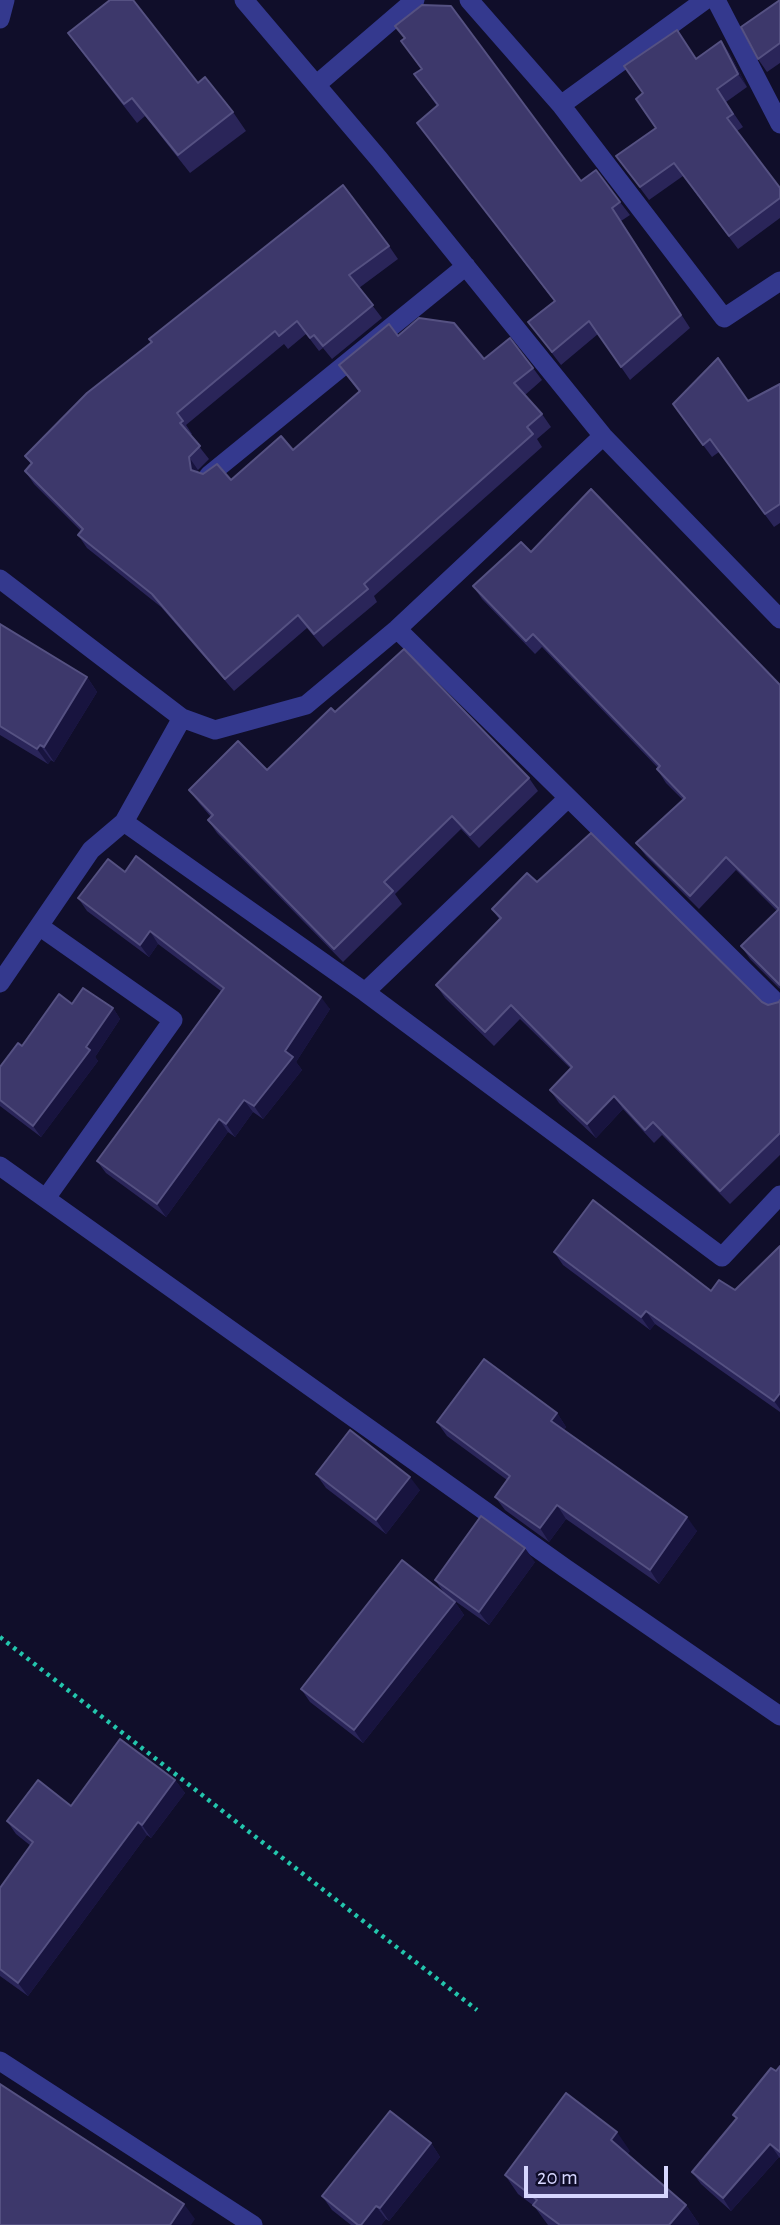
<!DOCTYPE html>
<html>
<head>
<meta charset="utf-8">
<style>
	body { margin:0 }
	#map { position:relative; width:780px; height:2225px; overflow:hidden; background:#100e2a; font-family:"Alegreya Sans",sans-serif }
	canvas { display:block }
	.scale { position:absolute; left:524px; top:2166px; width:144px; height:32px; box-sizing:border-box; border:4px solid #d7d7ff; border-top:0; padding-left:9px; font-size:21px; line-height:24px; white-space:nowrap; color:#d7d7ff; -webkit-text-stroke:5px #100e2a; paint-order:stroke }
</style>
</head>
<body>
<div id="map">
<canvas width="780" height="2225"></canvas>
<div class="scale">20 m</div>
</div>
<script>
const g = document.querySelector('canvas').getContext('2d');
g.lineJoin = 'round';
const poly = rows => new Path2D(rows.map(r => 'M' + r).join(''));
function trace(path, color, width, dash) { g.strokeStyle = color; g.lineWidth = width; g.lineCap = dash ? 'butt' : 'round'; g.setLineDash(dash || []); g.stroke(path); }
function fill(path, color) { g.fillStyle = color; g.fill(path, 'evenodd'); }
const path = poly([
	[0,1637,477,2010]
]);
const minor = poly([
	[244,0,379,159,603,436,780,619],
	[469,0,561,105],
	[705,0,561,105,724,318,780,281],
	[716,0,780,124],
	[0,19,5,0],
	[316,85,415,0],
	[209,475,466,266],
	[0,579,182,718,124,822,91,850,0,983],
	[397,629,780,1006],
	[182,718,215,730,306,705,397,629,603,436],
	[124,822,365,992,722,1257,780,1195],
	[39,926,173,1020,46,1198],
	[365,992,568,798],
	[0,1166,565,1568,780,1716],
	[0,2061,253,2225]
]);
const wall = poly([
	[780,0,780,63,767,72,758,59],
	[395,26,581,181,620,202,630,215,621,221,690,328,630,380,598,334,561,365,528,322,554,301,417,123,437,106,414,74,421,69,401,41,404,38],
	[68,33,198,83,233,112,246,131,190,173,145,116,137,123,81,51],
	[721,41,730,54,747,87,726,102,743,127,737,131,780,188,780,218,738,249,683,176,649,200,616,156,656,128,696,58],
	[389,246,398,259,359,288,382,318,332,359,323,348,319,351,306,334,288,349,284,344,186,425,192,434,190,435,209,459,198,470,198,473,231,480,293,450,359,392,339,365,398,336,484,359,533,368,542,380,525,395,542,414,551,427,537,439,542,447,374,596,377,602,323,647,307,628,234,691,161,607,87,548,78,535,81,531,34,484,25,471,31,464,25,456],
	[780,384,780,523,774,527,719,452,712,457,682,417,748,401],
	[531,552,780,685,780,989,750,959,741,946,777,911,736,870,699,909,646,856,636,843,683,800,666,783,657,769,658,768,542,647,535,654,482,599,473,586],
	[0,624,87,677,97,692,54,762,51,760,48,764,0,735],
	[335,712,529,778,538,791,479,848,461,829,395,894,402,904,343,962,217,833,208,820,211,817,199,803,189,790,267,770],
	[125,872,330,1009,296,1062,302,1070,263,1119,253,1112,235,1137,228,1132,166,1217,106,1173,97,1161,221,991,158,944,149,957,87,911,78,898],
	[537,882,768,1005,779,1002,780,1000,780,1155,730,1204,662,1135,654,1143,623,1109,596,1138,559,1103,550,1090,571,1069,520,1019,494,1046,445,998,436,985,499,919,492,909],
	[72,1004,113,1008,120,1019,95,1057,98,1061,41,1137,0,1106,0,1067],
	[780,1246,780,1412,655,1324,650,1330,563,1265,554,1252,711,1291,735,1290],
	[557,1413,566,1427,564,1430,697,1531,659,1584,566,1519,549,1542,505,1510,495,1497,507,1480,447,1436,437,1422],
	[316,1474,420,1490,386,1534,326,1488],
	[535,1562,489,1625,445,1594,455,1602,464,1615,363,1743,310,1702,301,1689,444,1593,435,1580],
	[175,1780,185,1793,151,1838,147,1835,28,1996,0,1976,0,1888,31,1846,16,1834,7,1821],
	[780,2066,780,2158,779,2157,731,2211,701,2184,692,2172,736,2119,733,2115],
	[431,2143,440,2157,389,2221,386,2219,381,2225,351,2225,332,2210,322,2196],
	[630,2151,627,2154,686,2205,699,2224,699,2225,548,2225,534,2206,518,2194,505,2175]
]);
const shadedWall = poly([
	[721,41,730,54,747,87,738,74],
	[189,457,198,470,200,483,191,470],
	[87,677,97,692,54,762,44,747],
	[40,745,51,760,48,764,37,749],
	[150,931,158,944,149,957,140,945],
	[321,997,330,1009,296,1062,302,1070,263,1119,254,1106,285,1051],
	[113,1008,120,1019,95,1057,98,1061,41,1137,33,1126],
	[614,1096,623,1109,596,1138,587,1124],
	[244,1100,253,1112,235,1137,226,1124],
	[219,1119,228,1132,166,1217,157,1204],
	[646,1311,655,1324,650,1330,641,1317],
	[780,1393,780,1409,774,1401],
	[557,1413,566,1427,561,1434,551,1421],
	[410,1477,420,1490,386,1534,376,1520],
	[557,1505,566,1519,549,1542,540,1528],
	[687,1517,697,1531,659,1584,650,1570],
	[525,1548,535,1562,489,1625,479,1612],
	[455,1602,464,1615,363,1743,354,1730],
	[175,1780,185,1793,151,1838,142,1825],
	[138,1822,147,1835,28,1996,18,1983],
	[617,2132,630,2151,624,2159,611,2140],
	[431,2143,440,2157,389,2221,380,2208],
	[770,2144,779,2157,731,2211,723,2198],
	[184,2204,195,2219,191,2225,170,2225],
	[686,2205,699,2224,699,2225,669,2225],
	[376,2206,386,2219,381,2225,361,2225]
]);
const building = poly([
	[110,0,133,0,198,83,205,77,233,112,178,155,132,98,124,104,68,33,110,0],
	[780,0,780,43,758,59,741,27,780,0],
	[422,5,451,6,581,181,596,170,620,202,612,208,681,315,621,367,589,321,552,352,528,322,555,301,417,123,438,105,414,74,422,69,401,41,405,38,395,26,422,5],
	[677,30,696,59,721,41,738,74,717,89,733,114,727,118,780,188,780,198,729,236,674,163,640,187,616,156,656,128,636,99,643,93,624,66,677,30],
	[343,185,389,246,349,275,373,305,323,346,314,335,310,338,297,321,279,336,275,331,177,413,183,421,180,423,200,446,189,457,191,470,203,474,217,464,231,480,281,436,293,450,360,391,339,365,389,324,398,336,419,318,454,323,484,359,510,338,533,368,514,383,542,414,527,427,533,434,364,584,368,589,314,634,298,615,225,679,152,594,78,535,83,529,25,471,32,463,25,456,87,393,152,342,149,339,343,185],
	[718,358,748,401,780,384,780,504,765,514,710,439,703,445,673,404,718,358],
	[591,489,780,685,780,985,741,946,779,909,726,857,690,896,636,843,685,798,657,769,660,766,533,634,526,641,473,586,521,542,531,552,591,489],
	[0,624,87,677,44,747,40,745,37,749,0,726,0,624],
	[404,649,529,778,470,835,452,816,384,882,393,891,334,949,208,820,213,815,189,790,238,741,267,770,331,708,335,712,404,649],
	[591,833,762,1002,768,1005,779,1002,780,1000,780,1133,720,1191,653,1122,645,1130,614,1096,587,1124,550,1090,572,1067,511,1005,485,1032,436,985,501,918,492,909,527,873,537,882,591,833],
	[136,856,321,997,285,1051,293,1057,254,1106,244,1100,226,1124,219,1119,157,1204,97,1161,224,988,150,931,140,945,78,898,108,859,125,872,136,856],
	[83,988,113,1008,86,1047,90,1050,33,1126,0,1100,0,1067,18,1043,22,1046,59,994,72,1004,83,988],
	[593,1200,711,1291,719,1280,735,1290,780,1246,780,1393,774,1401,646,1311,641,1317,554,1252,593,1200],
	[484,1359,557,1413,551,1421,687,1517,650,1570,557,1505,540,1528,495,1497,510,1476,437,1422,484,1359],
	[350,1430,410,1477,376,1520,316,1474,350,1430],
	[481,1516,525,1548,479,1612,435,1580,481,1516],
	[402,1560,455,1602,354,1730,301,1689,402,1560],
	[120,1739,175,1780,142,1825,138,1822,18,1983,0,1969,0,1888,33,1842,7,1821,38,1780,71,1806,120,1739],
	[780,2066,780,2152,770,2144,723,2198,692,2172,737,2118,733,2115,771,2068,776,2071,780,2066],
	[0,2084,184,2204,170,2225,0,2225,0,2084],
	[566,2093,617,2132,611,2140,686,2205,669,2225,560,2225,533,2205,537,2200,505,2175,566,2093],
	[390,2111,431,2143,380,2208,376,2206,361,2225,358,2225,322,2196,390,2111]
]);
trace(path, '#23c6ad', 4.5, [3.5, 5]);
trace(minor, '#34398e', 19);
fill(wall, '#2a2559');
fill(shadedWall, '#18143f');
fill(building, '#3d386b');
trace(building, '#555182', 2);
</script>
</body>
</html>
